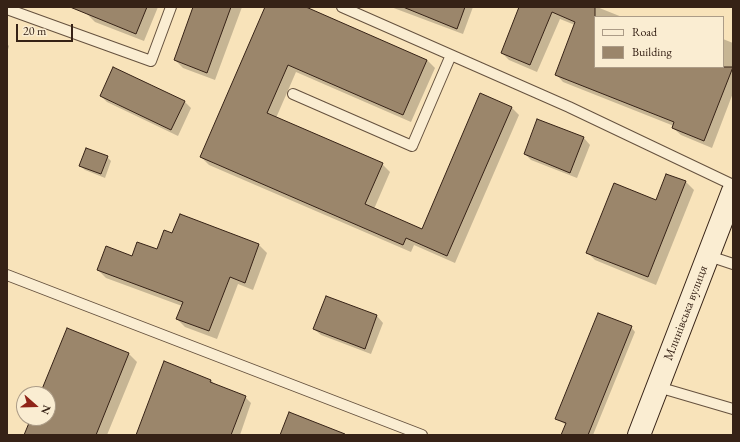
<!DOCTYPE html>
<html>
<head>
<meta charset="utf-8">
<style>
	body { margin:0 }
	#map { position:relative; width:740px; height:442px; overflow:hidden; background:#f8e3ba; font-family:"EB Garamond",serif }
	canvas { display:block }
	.frame { position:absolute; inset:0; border:8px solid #362216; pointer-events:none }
	.legend { position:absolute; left:594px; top:16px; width:130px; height:52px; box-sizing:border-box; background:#faedd2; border:1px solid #ac9c87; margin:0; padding:5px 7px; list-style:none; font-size:12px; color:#362216 }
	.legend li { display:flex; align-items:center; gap:8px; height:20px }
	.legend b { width:20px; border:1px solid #ac9c87 }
	.north { position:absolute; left:16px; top:386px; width:40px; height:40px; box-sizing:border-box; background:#faedd2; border:1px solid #ac9c87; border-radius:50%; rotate:110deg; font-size:11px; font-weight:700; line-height:16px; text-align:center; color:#362216 }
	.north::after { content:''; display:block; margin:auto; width:14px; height:18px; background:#8f2418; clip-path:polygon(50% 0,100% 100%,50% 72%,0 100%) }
	.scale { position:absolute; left:16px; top:24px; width:57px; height:18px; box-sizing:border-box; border:2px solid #362216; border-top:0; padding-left:5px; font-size:12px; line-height:14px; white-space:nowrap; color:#362216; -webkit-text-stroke:3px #faedd2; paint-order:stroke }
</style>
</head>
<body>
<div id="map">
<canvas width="740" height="442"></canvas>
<div class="frame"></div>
<ul class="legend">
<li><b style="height:5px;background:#faedd2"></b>Road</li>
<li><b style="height:11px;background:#9b866b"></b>Building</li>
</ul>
<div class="north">N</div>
<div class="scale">20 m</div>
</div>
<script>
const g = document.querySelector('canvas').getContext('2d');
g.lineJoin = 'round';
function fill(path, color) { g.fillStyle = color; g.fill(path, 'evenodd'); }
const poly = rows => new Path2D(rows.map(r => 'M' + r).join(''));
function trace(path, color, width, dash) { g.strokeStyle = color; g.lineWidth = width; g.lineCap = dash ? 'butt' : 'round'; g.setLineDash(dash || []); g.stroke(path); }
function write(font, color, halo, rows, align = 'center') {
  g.font = font + ' "EB Garamond",serif'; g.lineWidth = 3; g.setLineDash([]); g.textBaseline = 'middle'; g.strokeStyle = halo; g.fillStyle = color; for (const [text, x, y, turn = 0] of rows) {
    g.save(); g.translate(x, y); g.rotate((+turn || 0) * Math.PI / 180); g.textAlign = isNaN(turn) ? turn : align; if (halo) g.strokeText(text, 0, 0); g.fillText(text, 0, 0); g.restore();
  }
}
const shadow = poly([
	[90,7,158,7,144,41,95,22,87,14],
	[194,7,242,7,215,80,183,68,175,60],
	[266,7,303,7,427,60,435,68,411,122,296,72,276,118,382,164,390,172,374,209,423,230,511,107,519,115,455,263,414,245,411,252,209,165,201,157],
	[391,7,473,7,463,34],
	[520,7,597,7,622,17,595,17,595,67,723,67,723,39,733,43,733,93,712,148,681,135,673,128,674,126,563,82,556,74,575,25,560,19,537,72,509,60,502,53],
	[7,44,9,46,7,53],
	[114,68,185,102,191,108,178,136,107,102,101,96],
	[584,138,590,145,577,178,531,160,525,154],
	[107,157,111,161,105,178,85,170,80,166],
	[667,175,686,182,694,190,656,285,595,260,588,253,656,201],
	[180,216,259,245,267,253,253,290,238,284,217,339,185,327,177,319,182,306,106,278,98,270,157,250,173,235],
	[326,298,377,316,383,323,371,354,321,335,314,329],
	[631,327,635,332,593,435,562,435,566,425,557,419],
	[68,329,129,354,137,362,107,435,25,435,32,418,48,418,48,394,41,394],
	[211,380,216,386,245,397,251,403,240,435,137,435]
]);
const building = poly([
	[70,7,147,7,136,34,70,7],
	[193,7,231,7,207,73,174,60,193,7],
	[265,7,306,7,427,60,403,115,288,65,267,113,383,163,365,204,422,229,480,93,512,107,447,256,406,238,403,245,200,157,265,7],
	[403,7,465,7,457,29,403,7],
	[519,7,595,7,595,67,733,67,704,141,672,128,674,122,555,75,575,22,552,12,530,65,501,53,519,7],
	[113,67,185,101,171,130,100,96,113,67],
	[537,119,584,137,570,173,524,154,537,119],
	[86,148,108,156,101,174,79,166,86,148],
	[666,174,686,181,648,277,586,253,614,183,656,200,666,174],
	[180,214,259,244,245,283,230,277,209,331,176,319,183,302,97,270,106,246,132,256,137,242,157,249,164,230,172,233,180,214],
	[326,296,377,315,365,349,313,329,326,296],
	[598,313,632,326,588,435,561,435,566,423,555,419,598,313],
	[67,328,129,353,96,435,24,435,31,418,48,418,48,394,40,394,67,328],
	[164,361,211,380,210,382,246,396,231,435,136,435,164,361],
	[289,412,345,434,345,435,280,435,289,412]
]);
const service = poly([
	[342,7,569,107,733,185],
	[7,9,151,61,171,7],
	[293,94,412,146,451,55],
	[709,256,733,264],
	[7,275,422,435],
	[658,387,733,409]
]);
const secondary = poly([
	[639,435,733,191]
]);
const streetNames = [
	["Млинівська вулиця",686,313,-69]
];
fill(shadow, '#0003');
fill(building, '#9b866b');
trace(building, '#362216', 1);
trace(service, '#66523f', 12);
trace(secondary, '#362216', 24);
trace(service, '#faedd2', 10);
trace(secondary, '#faedd2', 22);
write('13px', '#362216', '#faedd2', streetNames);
</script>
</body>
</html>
